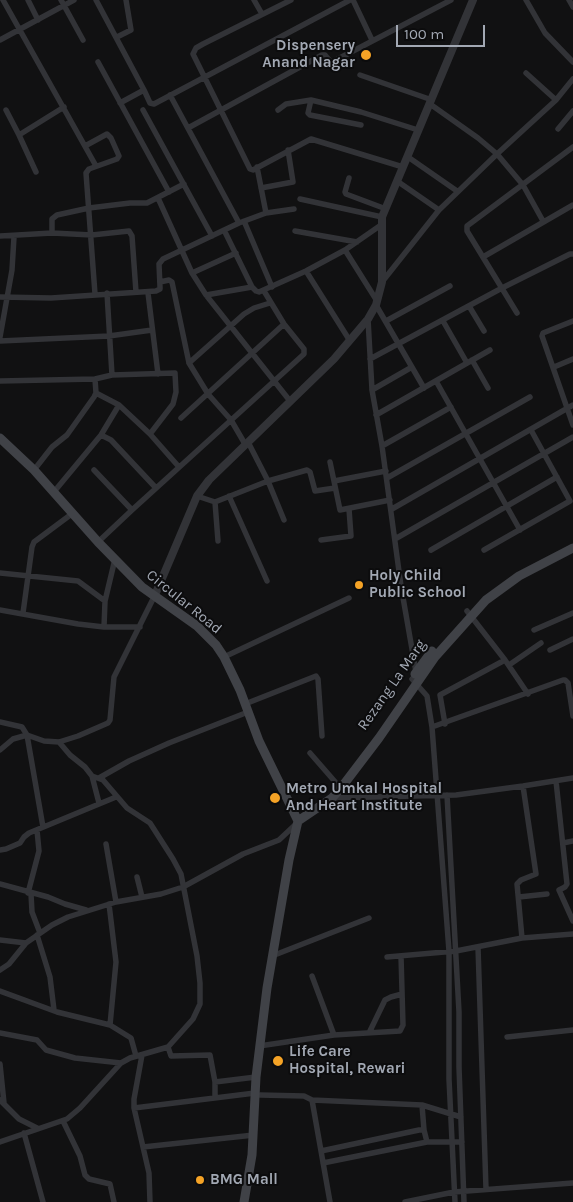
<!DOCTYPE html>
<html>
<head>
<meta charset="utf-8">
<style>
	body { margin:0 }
	#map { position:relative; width:573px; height:1202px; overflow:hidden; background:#111112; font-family:Karla,sans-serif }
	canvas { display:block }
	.scale { position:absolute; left:396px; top:25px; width:89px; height:22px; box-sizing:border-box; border:2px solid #a2a8b3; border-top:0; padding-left:6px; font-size:15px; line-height:18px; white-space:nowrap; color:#a2a8b3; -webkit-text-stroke:4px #0c0c0d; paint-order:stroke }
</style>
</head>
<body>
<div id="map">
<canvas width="573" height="1202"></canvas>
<div class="scale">100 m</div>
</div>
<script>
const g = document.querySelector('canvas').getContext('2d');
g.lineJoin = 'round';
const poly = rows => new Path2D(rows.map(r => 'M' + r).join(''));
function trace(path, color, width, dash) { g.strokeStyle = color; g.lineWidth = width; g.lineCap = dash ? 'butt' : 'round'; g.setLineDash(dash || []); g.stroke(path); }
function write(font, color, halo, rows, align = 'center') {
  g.font = font + ' Karla,sans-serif'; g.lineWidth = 4; g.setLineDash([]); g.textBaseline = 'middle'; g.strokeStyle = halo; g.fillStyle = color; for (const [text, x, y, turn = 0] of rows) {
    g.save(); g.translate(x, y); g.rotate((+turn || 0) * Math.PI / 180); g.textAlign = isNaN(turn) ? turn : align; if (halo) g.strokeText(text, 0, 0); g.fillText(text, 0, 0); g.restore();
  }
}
const minor = poly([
	[3,0,96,166],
	[28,0,38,20],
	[61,0,83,40],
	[96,0,144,90,120,103],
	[254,0,262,14],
	[291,0,203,44,196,48,193,54,250,169,253,170,311,139,403,167],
	[353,0,372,40],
	[526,0,545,33,573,62],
	[569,0,573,7],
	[117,37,131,30,126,0],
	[0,40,74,0],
	[98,62,169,192],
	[526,73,556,100],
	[360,75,432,100],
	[144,90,150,103,154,104,350,0],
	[170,95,239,223],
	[430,104,478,138,497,154,523,185,543,221],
	[6,110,19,135,64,107],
	[143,110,212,236],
	[278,110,286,104,311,100],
	[361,125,310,115,308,113,311,100,361,112,418,130],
	[188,128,322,55,325,55,330,61,332,62,451,0],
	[558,129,573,111],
	[19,135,36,172],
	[85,146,107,134,111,138,119,156,117,159,89,169,86,173,95,294],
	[408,157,457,191],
	[257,167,266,213],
	[349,178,345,192,346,194,386,209],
	[397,181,439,210],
	[261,188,293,182,288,150],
	[158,198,192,273,206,295,290,401],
	[300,199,382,217],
	[244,221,272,287],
	[224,230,252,287,256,291,259,292,306,271,345,250,381,225],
	[295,231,357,242],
	[52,233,52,219,57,215,89,208,130,203,147,203,184,184],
	[0,236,52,233,92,235,129,231,132,236,136,292],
	[345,250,377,301],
	[483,257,573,205],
	[306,271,350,341],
	[192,273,236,253],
	[160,282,169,280,172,282,189,363,208,394,231,420,245,444],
	[382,282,439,210,497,154,556,100,573,79],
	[107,293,112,375],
	[148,293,158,374],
	[206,295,252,287],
	[0,297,51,298,156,291,160,289,160,287,159,264,163,259,239,223,266,213,294,209],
	[376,305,424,388],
	[469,306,484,331],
	[517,313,467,231,467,226,573,147],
	[368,319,372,390,382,446,401,586,416,672],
	[386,321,450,286],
	[443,321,467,363],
	[573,321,543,333,542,336,573,425],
	[0,337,12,270,14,237],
	[0,341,109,336,152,330],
	[370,359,502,288,570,254,573,254],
	[472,360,488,388],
	[189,363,244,314,254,308,270,303],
	[554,367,573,359],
	[0,381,95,379,112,375,175,373,176,392,173,404,150,434],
	[436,381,520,530],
	[372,390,412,367],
	[96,393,119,405,150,434,179,467],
	[376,415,490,350],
	[181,418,284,324],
	[101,435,111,440,156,488],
	[248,442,268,481,284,520],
	[382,446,451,407],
	[330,462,340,510,390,500],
	[34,470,52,447,67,435,94,397,96,393,95,379],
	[94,470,132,510],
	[387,478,530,397],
	[334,481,386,471],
	[53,493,101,435,119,405],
	[197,496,215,502,268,481,307,470,310,472,315,491,335,488],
	[229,496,267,581],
	[215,502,218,541],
	[392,509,573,405],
	[395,539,573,437],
	[321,540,351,536,349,509],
	[98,542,132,510,304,354,304,349,284,324,264,291],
	[431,550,557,477],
	[484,550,570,501,531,430],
	[0,573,78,581,105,601],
	[0,610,78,624,104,627,140,627],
	[467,611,505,660,528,694],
	[23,613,32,547,34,542,73,513],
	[104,627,105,601,115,559],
	[534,630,573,613],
	[550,650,573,639],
	[224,657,349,598],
	[509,665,541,643],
	[412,679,427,696,432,727,449,951,449,1079,455,1202],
	[245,704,316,676,318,679,322,736],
	[0,722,22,727,27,735,43,827],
	[445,724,440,695,505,660],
	[432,727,563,680,565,680,568,683,573,716],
	[0,750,13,739,27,735,44,741,59,742,78,736,108,723,110,720,114,677,155,595],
	[310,753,337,784],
	[92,776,99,803],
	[99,778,129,761,169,743,248,712],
	[556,781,567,884,565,887,559,890,573,921],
	[447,795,459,1012,459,1067,464,1202],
	[332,798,456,795,523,786,573,778],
	[563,843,573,841],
	[106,844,116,902],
	[0,850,6,849,20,843,24,837,29,833,116,797],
	[137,877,142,897],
	[0,884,48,897,65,904,86,910],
	[28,893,39,851,37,830],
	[31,894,32,912,40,933],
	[519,897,547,894],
	[109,904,116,962,110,1025],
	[37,935,50,977,54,1010],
	[522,938,517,884,521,880,536,874,523,786],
	[0,940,26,943],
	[478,947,486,1189],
	[272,956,369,918],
	[387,957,456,951,522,938,573,934],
	[0,970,9,964,26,943,52,925,68,917,116,902,161,894,183,887,243,854,279,840,296,824],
	[312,976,334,1035],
	[0,991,57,1012,110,1025,131,1038,136,1056],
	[0,1033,37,1040,46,1050,75,1058,121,1063],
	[369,1033,385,1000,391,997,402,994],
	[507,1037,573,1030],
	[259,1046,334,1035,400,1031,403,1025,401,956],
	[168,1047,171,1056,210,1055,215,1082,256,1077],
	[142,1055,134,1099,134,1108,149,1173,150,1202],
	[0,1064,4,1103],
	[215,1082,215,1097],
	[260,1095,304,1096,312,1100,330,1202],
	[0,1100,19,1119,37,1128],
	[312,1100,422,1105,461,1117],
	[422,1105,424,1130],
	[134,1108,255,1093],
	[63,1121,80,1156,85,1175,89,1179,110,1184,114,1202],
	[24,1133,43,1202],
	[0,1142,67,1119,80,1108,121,1063,130,1058,168,1047,193,1019,200,1004,200,983,197,956,181,874,173,859,150,823,127,808,103,780,92,776,85,767,70,755,59,742],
	[143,1147,254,1135],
	[321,1151,419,1130,424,1130,427,1142],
	[323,1163,427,1142,462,1142],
	[405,1202,454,1192,573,1183]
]);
const tertiary = poly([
	[155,595,197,496,209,480,334,359,368,319,376,305,382,282,382,217,473,0]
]);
const secondary = poly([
	[0,438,34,470,98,542,142,587,197,626,216,645,224,657,240,690,259,741,298,821],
	[415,674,432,651],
	[298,821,332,798,341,788,379,738,435,657,486,600,519,576,573,548],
	[244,1202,252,1155,256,1077,267,988,289,860,298,821]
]);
const markers = [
	[366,55,6,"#f5a326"],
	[359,585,5,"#f5a326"],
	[275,798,6,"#f5a326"],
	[278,1061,6,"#f5a326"],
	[200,1180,5,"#f5a326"]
];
const poiNames = [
	["Dispensery",355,46,"right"],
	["Anand Nagar",355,63,"right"],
	["Holy Child",369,576],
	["Public School",369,593],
	["Metro Umkal Hospital",286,789],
	["And Heart Institute",286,806],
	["Life Care",289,1052],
	["Hospital, Rewari",289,1069],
	["BMG Mall",210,1180]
];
const streetNames = [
	["Circular Road",184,602,39],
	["Rezang La Marg",392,685,-55]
];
trace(minor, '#323337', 5.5);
trace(tertiary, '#323337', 8);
trace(secondary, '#404247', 9);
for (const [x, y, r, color] of markers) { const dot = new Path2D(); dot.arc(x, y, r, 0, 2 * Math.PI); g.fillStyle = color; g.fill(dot); trace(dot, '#0c0c0d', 2); }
write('bold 15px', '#a2a8b3', '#0c0c0d', poiNames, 'left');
write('15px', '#a2a8b3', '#0c0c0d', streetNames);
</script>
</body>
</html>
